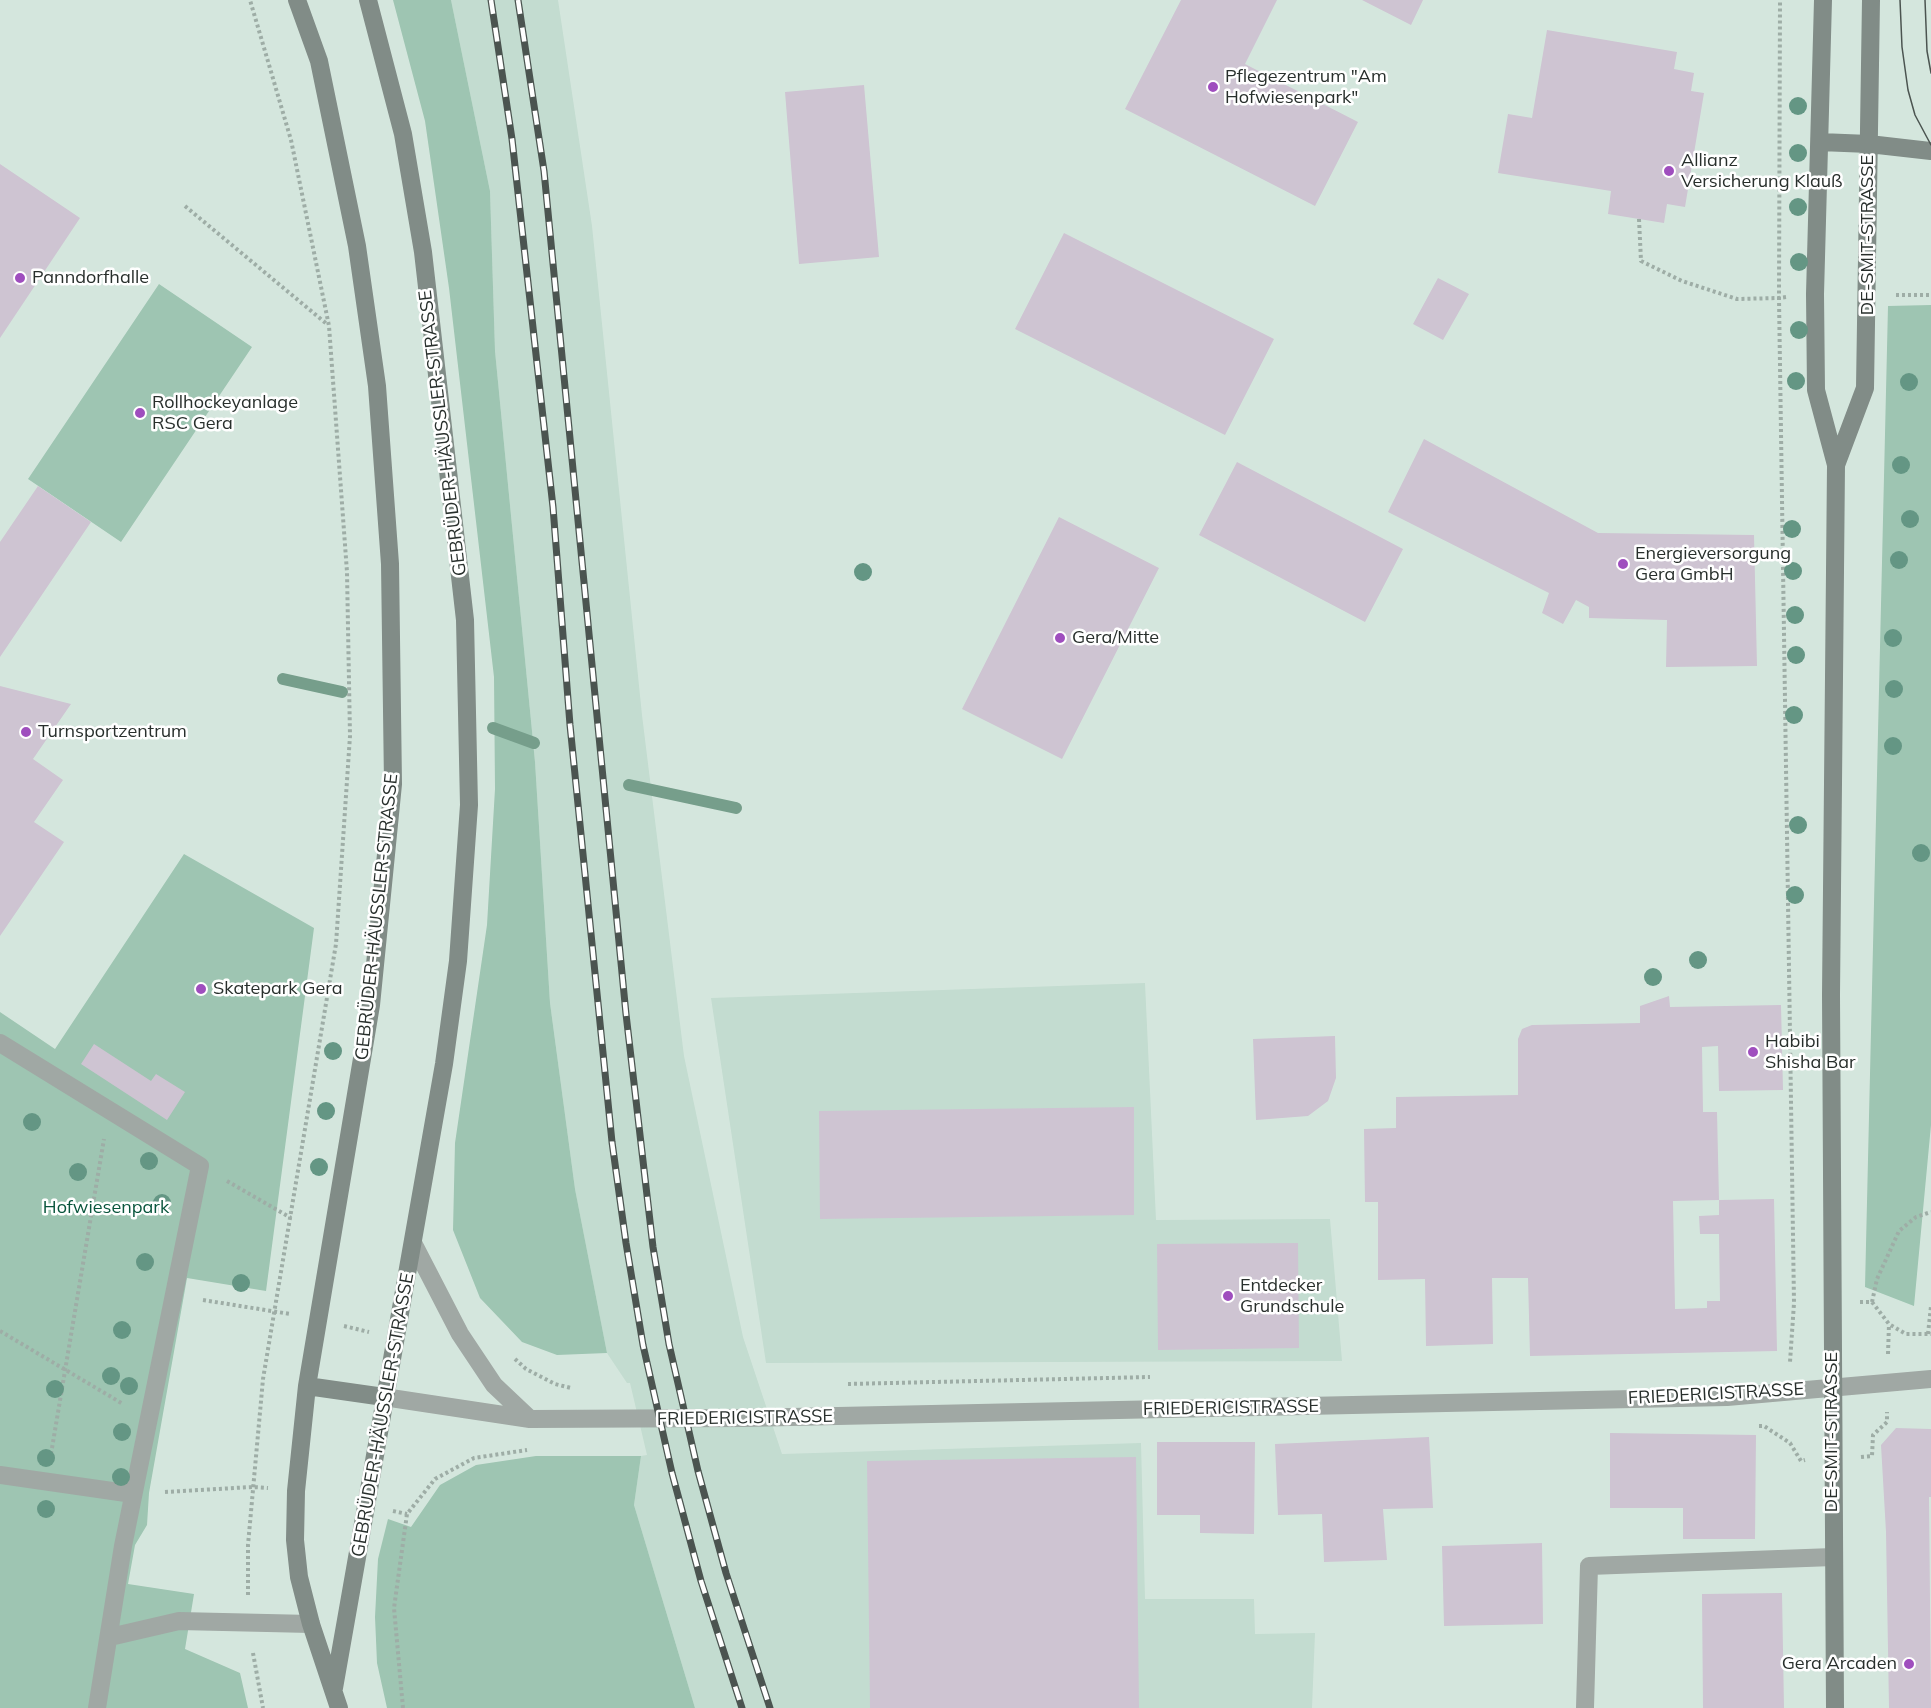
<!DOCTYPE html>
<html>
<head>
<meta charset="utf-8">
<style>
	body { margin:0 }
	canvas { display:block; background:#d4e6dd }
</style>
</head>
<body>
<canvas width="1931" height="1708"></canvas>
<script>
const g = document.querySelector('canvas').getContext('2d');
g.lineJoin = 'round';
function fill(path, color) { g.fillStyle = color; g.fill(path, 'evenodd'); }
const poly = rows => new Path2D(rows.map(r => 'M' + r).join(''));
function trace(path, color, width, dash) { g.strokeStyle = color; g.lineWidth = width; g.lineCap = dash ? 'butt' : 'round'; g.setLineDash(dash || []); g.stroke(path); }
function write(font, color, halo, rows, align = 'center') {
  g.font = font + ' Mulish,sans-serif'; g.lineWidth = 5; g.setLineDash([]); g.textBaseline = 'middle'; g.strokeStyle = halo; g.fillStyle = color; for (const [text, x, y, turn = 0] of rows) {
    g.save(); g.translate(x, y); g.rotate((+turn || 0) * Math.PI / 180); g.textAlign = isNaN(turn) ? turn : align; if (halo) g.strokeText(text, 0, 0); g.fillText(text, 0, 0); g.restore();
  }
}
const built = poly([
	[451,0,558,0,592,226,642,715,684,1056,743,1337,782,1454,1141,1443,1145,1599,1254,1599,1255,1634,1315,1633,1312,1708,695,1708,634,1505,641,1456,647,1455,630,1383,627,1383,607,1353,575,1189,550,1003,535,762,495,351,490,191],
	[1145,983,1156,1220,1330,1219,1342,1361,766,1363,711,998]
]);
const green = poly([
	[393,0,451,0,490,191,495,351,535,762,550,1003,575,1189,607,1353,557,1355,522,1342,480,1298,453,1230,455,1143,487,925,495,789,494,677,449,288,425,121],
	[159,284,252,347,121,542,28,479],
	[1931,305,1931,1125,1914,1306,1865,1287,1888,306],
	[184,854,314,928,266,1291,187,1278,149,1493,147,1525,135,1545,128,1584,194,1594,185,1649,240,1673,248,1708,0,1708,0,1012,55,1049],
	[536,1456,641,1456,634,1505,695,1708,387,1708,377,1663,375,1617,378,1559,388,1519,411,1527,440,1485,476,1465]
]);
const stream = poly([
	[283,679,342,692],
	[493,728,534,743],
	[629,785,736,808]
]);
const building = poly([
	[1181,0,1277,0,1245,64,1358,122,1315,206,1125,109],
	[1362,0,1423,0,1411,25],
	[1547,30,1677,52,1674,69,1694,73,1691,91,1704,93,1685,207,1667,204,1664,223,1608,214,1611,191,1498,173,1508,114,1532,118],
	[864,85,879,257,799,264,785,92],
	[0,164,80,218,0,338],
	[1064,233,1274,339,1225,435,1015,329],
	[1438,278,1469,294,1443,340,1413,324],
	[1424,439,1598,533,1754,535,1757,666,1666,667,1667,620,1589,618,1589,607,1576,600,1563,624,1542,613,1549,593,1388,512],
	[1237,462,1403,549,1365,622,1199,535],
	[38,486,91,522,0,657,0,542],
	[1059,517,1159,568,1062,759,962,709],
	[0,686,71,704,33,759,63,780,34,822,64,842,0,936],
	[1669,996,1670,1007,1781,1005,1783,1090,1719,1091,1718,1046,1702,1047,1703,1112,1717,1112,1719,1200,1673,1201,1675,1309,1707,1308,1707,1301,1720,1301,1719,1234,1700,1234,1699,1216,1719,1215,1719,1200,1774,1199,1777,1351,1530,1356,1528,1278,1492,1278,1493,1344,1426,1346,1425,1279,1378,1280,1378,1202,1365,1202,1364,1129,1396,1128,1396,1097,1518,1095,1518,1039,1522,1029,1532,1025,1640,1023,1640,1006],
	[1335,1036,1336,1078,1328,1101,1308,1116,1256,1120,1253,1039],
	[94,1044,151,1081,156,1074,185,1092,167,1120,81,1064],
	[1134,1107,1134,1215,820,1219,819,1111],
	[1298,1243,1299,1348,1158,1350,1157,1244],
	[1896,1428,1931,1429,1931,1497,1929,1497,1931,1708,1889,1708,1886,1532,1881,1445],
	[1610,1433,1756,1435,1755,1539,1683,1539,1683,1508,1610,1508],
	[1429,1437,1433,1508,1383,1509,1387,1560,1324,1562,1322,1514,1278,1515,1275,1444],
	[1157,1442,1255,1442,1254,1534,1200,1533,1200,1515,1157,1515],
	[1136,1457,1139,1708,870,1708,867,1461],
	[1542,1543,1543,1624,1444,1626,1442,1546],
	[1782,1593,1784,1708,1703,1708,1702,1594]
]);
const path = poly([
	[185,206,328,325],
	[1639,219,1641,261,1682,281,1737,299,1779,298,1780,0],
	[1896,295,1931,295],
	[1786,297,1779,298,1794,1303,1790,1362],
	[227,1181,291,1218],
	[203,1300,290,1314],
	[1860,1302,1872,1302,1877,1279,1899,1231,1916,1217,1931,1212],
	[1872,1302,1889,1324,1906,1334,1931,1334],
	[344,1326,369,1332],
	[0,1331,123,1404],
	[1928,1334,1931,1306],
	[1888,1354,1889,1324],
	[515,1359,526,1369,555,1384,571,1388],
	[848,1384,1150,1377],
	[1759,1426,1764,1426,1790,1443,1801,1461,1805,1460],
	[51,1454,104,1139],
	[1861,1457,1872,1456,1873,1435,1887,1422,1887,1412],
	[165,1492,252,1487,268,1488],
	[393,1511,407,1514],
	[248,1595,248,1545,263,1379,336,944,350,736,347,572,329,326,291,140,250,0],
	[253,1653,263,1708],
	[403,1708,394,1608,407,1514,435,1479,474,1458,527,1450]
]);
const lane = poly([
	[0,1043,200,1166,123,1546,97,1708],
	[0,1475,133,1494],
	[110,1637,179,1621,311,1624],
	[1585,1708,1589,1566,1833,1557]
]);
const street = poly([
	[414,1245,460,1334,494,1385,530,1419],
	[384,1397,530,1419,744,1418,1727,1397,1931,1379]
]);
const secondary = poly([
	[297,0,319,61,357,246,377,386,390,564,393,784,371,1005,307,1386,296,1491,295,1540,299,1577,311,1624,339,1708],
	[1823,0,1815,294,1816,390,1836,465,1831,995,1835,1708],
	[1820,142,1869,144,1931,151],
	[1836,465,1865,388,1871,0],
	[307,1386,384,1397],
	[334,1688,444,1064,458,961,469,805,465,620,423,252,403,134,368,0]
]);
const tram = poly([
	[1900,0,1902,47,1908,90,1915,115,1931,145],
	[1925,0,1927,51,1931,73]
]);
const rail = poly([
	[491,0,512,139,553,507,570,725,612,1142,626,1243,643,1345,672,1473,701,1581,742,1708],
	[518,0,544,171,626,1014,653,1247,669,1344,698,1471,726,1573,770,1708]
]);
const trees = [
	[1798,106],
	[1798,153],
	[1798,207],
	[1799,262],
	[1799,330],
	[1796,381],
	[1909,382],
	[1901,465],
	[1910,519],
	[1792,529],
	[1899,560],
	[1793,571],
	[863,572],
	[1795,615],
	[1893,638],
	[1796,655],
	[1894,689],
	[1794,715],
	[1893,746],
	[1798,825],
	[1921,853],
	[1795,895],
	[1698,960],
	[1653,977],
	[333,1051],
	[326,1111],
	[32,1122],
	[149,1161],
	[319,1167],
	[78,1172],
	[162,1203],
	[145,1262],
	[241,1283],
	[122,1330],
	[111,1376],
	[129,1386],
	[55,1389],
	[122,1432],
	[46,1458],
	[121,1477],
	[46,1509]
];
const markers = [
	[1213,87,6,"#9f4ebe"],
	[1669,171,6,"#9f4ebe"],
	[20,278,6,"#9f4ebe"],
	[140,413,6,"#9f4ebe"],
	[1623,564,6,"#9f4ebe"],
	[1060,638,6,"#9f4ebe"],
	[26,732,6,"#9f4ebe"],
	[201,989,6,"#9f4ebe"],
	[1753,1052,6,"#9f4ebe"],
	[1228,1296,6,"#9f4ebe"],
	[1909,1664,6,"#9f4ebe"]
];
const poiNames = [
	["Pflegezentrum \"Am",1225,77],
	["Hofwiesenpark\"",1225,98],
	["Allianz",1681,161],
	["Versicherung Klauß",1681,182],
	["Panndorfhalle",32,278],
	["Rollhockeyanlage",152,403],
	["RSC Gera",152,424],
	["Energieversorgung",1635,554],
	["Gera GmbH",1635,575],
	["Gera/Mitte",1072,638],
	["Turnsportzentrum",38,732],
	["Skatepark Gera",213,989],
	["Habibi",1765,1042],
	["Shisha Bar",1765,1063],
	["Entdecker",1240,1286],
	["Grundschule",1240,1307],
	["Gera Arcaden",1897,1664,"right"]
];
const streetNames = [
	["DE-SMIT-STRASSE",1868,235,-90],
	["GEBRÜDER-HÄUSSLER-STRASSE",443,433,-97],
	["GEBRÜDER-HÄUSSLER-STRASSE",377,917,-84],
	["FRIEDERICISTRASSE",1716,1394,-3],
	["FRIEDERICISTRASSE",1231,1408,-1],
	["GEBRÜDER-HÄUSSLER-STRASSE",383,1415,-80],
	["FRIEDERICISTRASSE",745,1418,-1],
	["DE-SMIT-STRASSE",1832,1432,-90]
];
const parkNames = [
	["Hofwiesenpark",106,1208]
];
fill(built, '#c3dcd0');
fill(green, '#9ec5b2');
trace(stream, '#769e8b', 12);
fill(building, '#cec4d2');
trace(path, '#9eada6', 4, [3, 3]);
trace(lane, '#a0a8a4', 18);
trace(street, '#a0a8a4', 18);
trace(secondary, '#818c87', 18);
trace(tram, '#4b5450', 1.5);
trace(rail, '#4b5450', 7);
trace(rail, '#fff', 4.5, [14]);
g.fillStyle = '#649684';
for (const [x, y] of trees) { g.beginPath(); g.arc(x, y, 9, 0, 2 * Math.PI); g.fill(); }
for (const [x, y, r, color] of markers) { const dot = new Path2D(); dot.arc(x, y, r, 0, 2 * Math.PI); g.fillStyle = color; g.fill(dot); trace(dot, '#fff', 2); }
write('18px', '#282f2c', '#fff', poiNames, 'left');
write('18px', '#282f2c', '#fff', streetNames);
write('18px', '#08553c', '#fff', parkNames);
</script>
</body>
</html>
